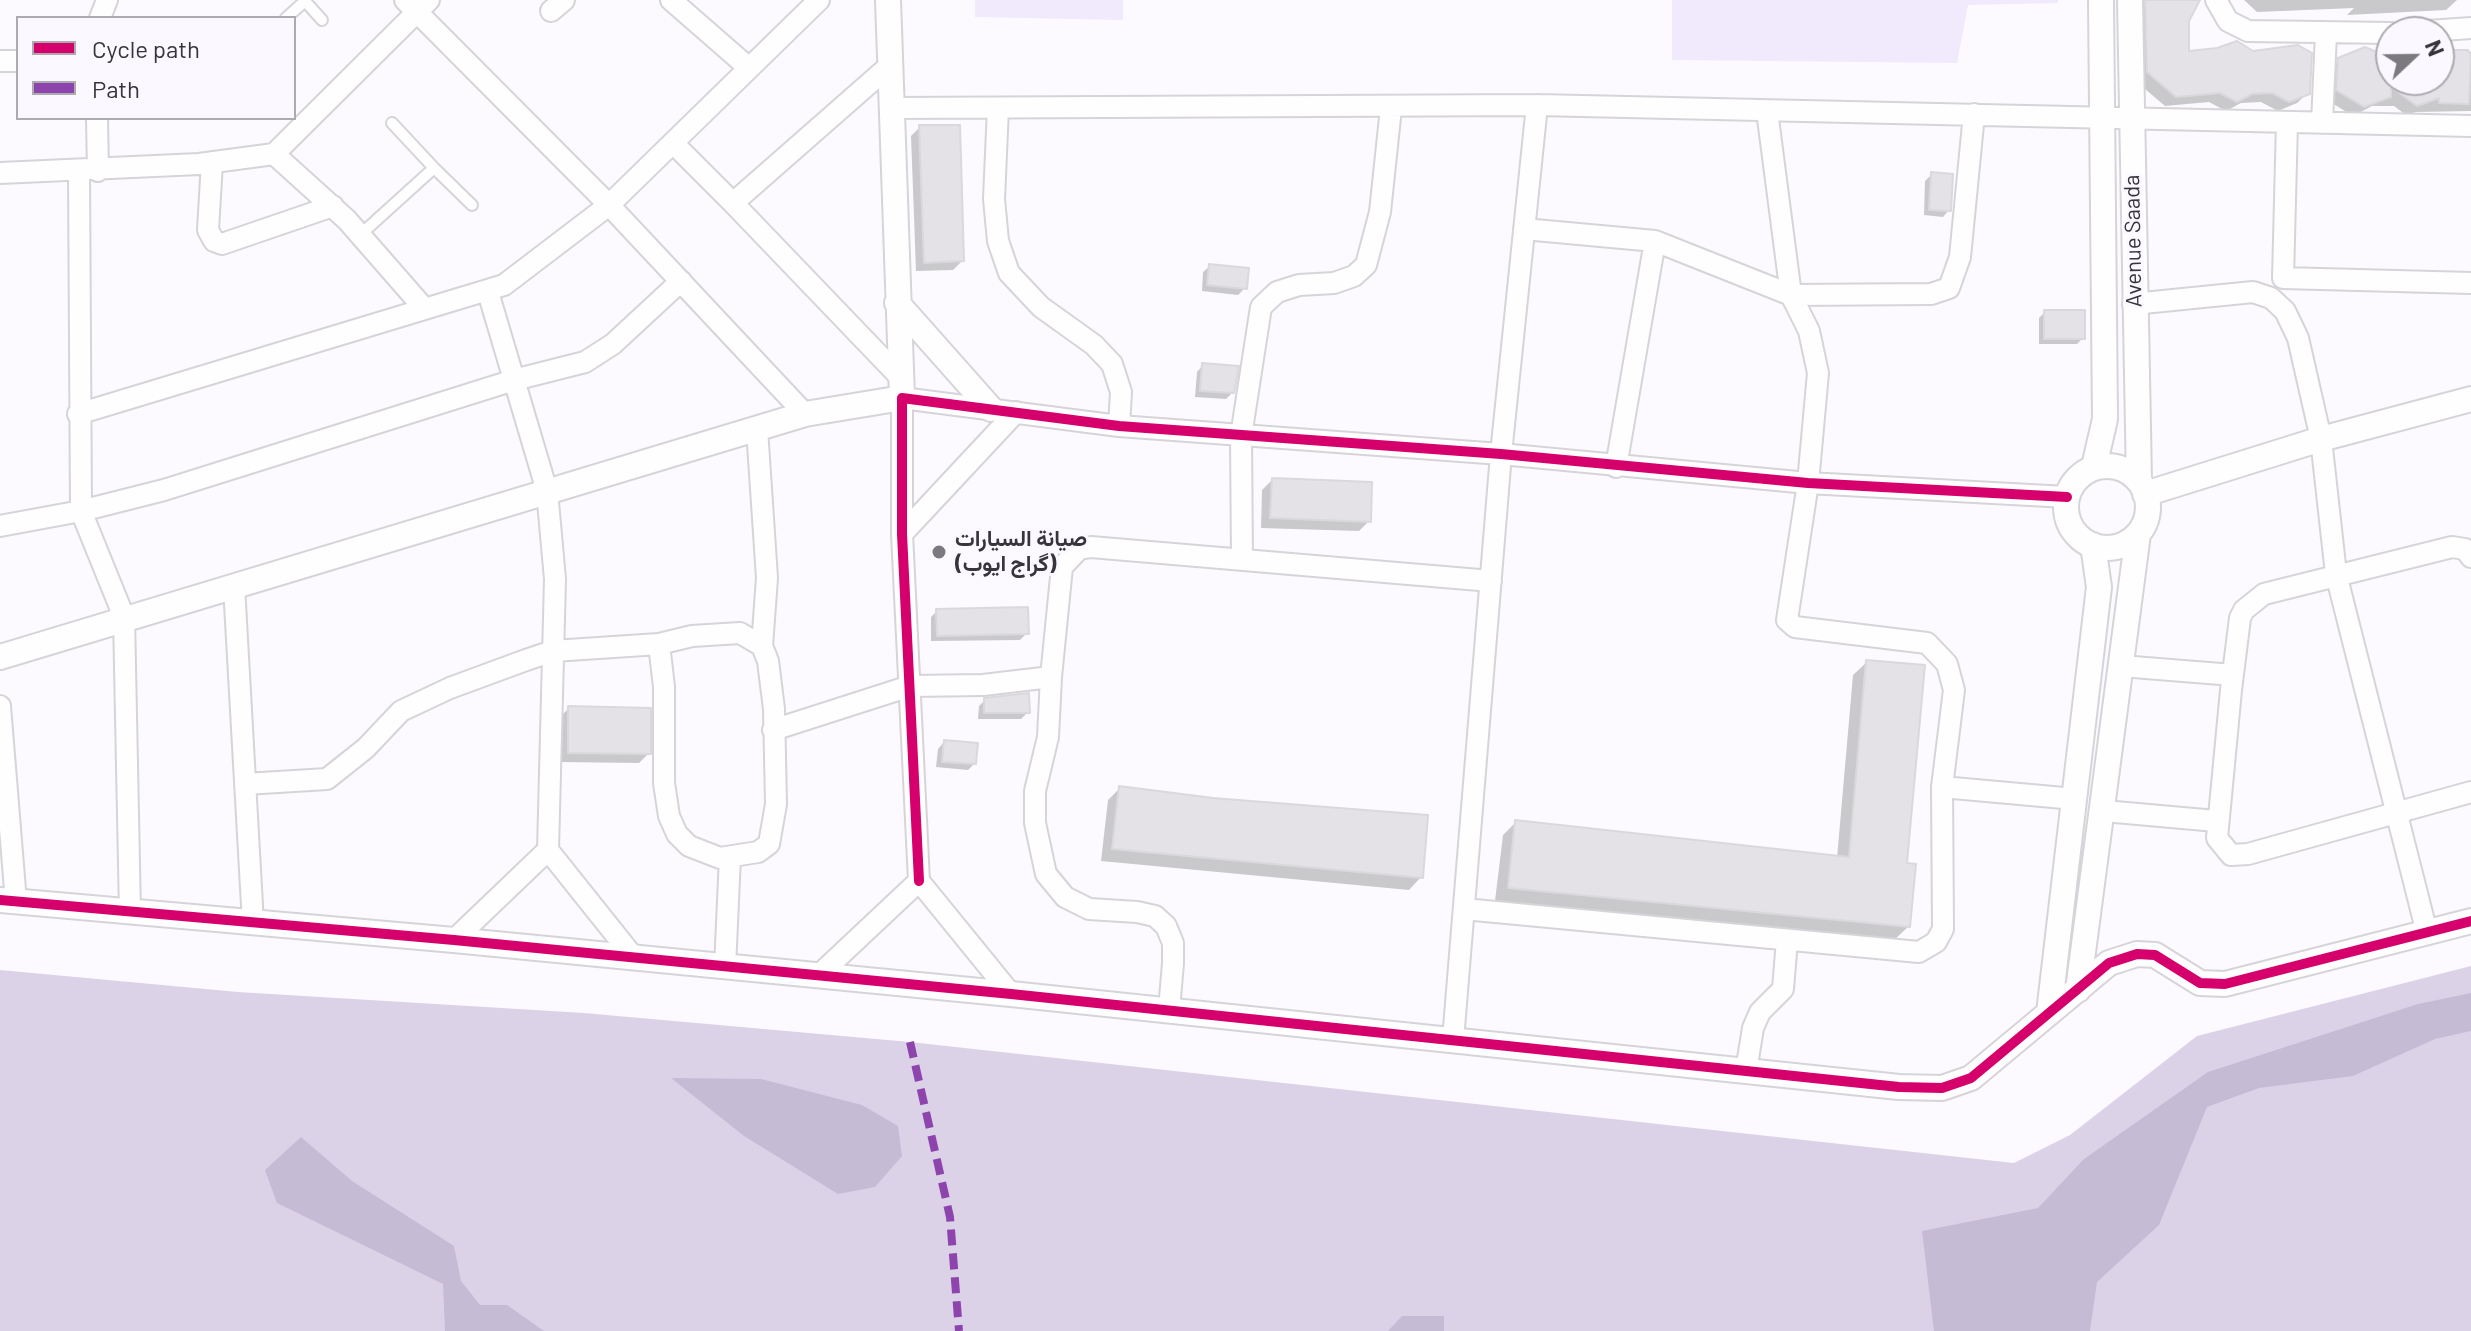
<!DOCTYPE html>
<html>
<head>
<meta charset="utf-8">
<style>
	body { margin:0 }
	#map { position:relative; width:2471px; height:1331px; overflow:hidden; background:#fcfafe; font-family:Barlow,sans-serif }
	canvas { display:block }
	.legend { position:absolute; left:16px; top:16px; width:280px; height:104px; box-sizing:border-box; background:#fbf9ff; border:2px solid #adabb0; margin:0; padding:10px 14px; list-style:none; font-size:24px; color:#37353a }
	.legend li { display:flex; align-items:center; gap:16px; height:40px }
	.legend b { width:40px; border:2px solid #adabb0 }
	.north { position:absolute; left:2375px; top:16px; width:80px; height:80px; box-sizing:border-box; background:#fbf9ff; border:2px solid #adabb0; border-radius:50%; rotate:68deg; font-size:22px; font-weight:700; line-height:32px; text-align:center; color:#37353a }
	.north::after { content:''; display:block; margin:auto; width:28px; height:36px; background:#7c7a7f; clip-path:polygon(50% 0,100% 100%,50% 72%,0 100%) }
</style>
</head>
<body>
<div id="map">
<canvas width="2471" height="1331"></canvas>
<ul class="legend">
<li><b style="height:10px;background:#d6006c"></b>Cycle path</li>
<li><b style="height:10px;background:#8e44ad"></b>Path</li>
</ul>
<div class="north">N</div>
</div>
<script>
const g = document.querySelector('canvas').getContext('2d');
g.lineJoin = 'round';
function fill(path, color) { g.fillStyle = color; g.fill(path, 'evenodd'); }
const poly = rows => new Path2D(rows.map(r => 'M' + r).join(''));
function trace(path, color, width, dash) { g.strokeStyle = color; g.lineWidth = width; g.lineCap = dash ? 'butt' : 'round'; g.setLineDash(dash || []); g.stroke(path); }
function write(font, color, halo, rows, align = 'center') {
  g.font = font + ' Barlow,Vazirmatn,sans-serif'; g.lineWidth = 6; g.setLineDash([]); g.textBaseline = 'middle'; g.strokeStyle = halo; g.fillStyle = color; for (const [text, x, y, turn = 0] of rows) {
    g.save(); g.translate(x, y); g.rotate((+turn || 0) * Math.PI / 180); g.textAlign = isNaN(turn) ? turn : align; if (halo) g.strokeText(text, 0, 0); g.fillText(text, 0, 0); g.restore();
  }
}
const green = poly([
	[975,0,1123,0,1123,20,975,17],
	[1672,0,2058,0,2058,3,1968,5,1957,63,1672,60]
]);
const forest = poly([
	[2471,966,2471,1331,0,1331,0,970,238,992,584,1013,910,1042,2014,1163,2070,1135,2197,1036]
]);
const water = poly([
	[2471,993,2471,1031,2435,1039,2353,1076,2259,1088,2207,1107,2159,1225,2097,1282,2090,1331,1934,1331,1922,1231,2038,1208,2084,1159,2208,1072,2418,1004],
	[671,1078,761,1079,862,1105,898,1126,902,1156,875,1187,838,1194,744,1136],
	[301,1137,352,1181,454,1246,461,1281,480,1305,507,1305,544,1331,445,1331,443,1284,277,1203,265,1170],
	[1402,1316,1444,1316,1444,1331,1388,1331]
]);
const shadow = poly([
	[2138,0,2194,0,2187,21,2187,53,2308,93,2297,103,2278,111,2261,102,2241,103,2226,111,2209,102,2165,106,2138,83],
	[2244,0,2457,0,2446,10,2347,15,2354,8,2257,12],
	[2439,51,2471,52,2471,111,2416,112,2406,115,2394,106,2372,106,2353,116,2327,100,2329,70,2339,60,2391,57,2391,80,2439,80],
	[920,127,962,261,953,270,916,271,911,136],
	[1932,174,1949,210,1943,217,1924,215,1925,181],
	[1210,266,1245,288,1238,295,1202,291,1203,272],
	[2045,312,2083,338,2077,344,2039,344,2039,318],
	[1203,365,1233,392,1226,399,1195,397,1197,372],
	[1272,480,1369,521,1359,531,1261,528,1262,490],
	[937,611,1027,633,1020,640,931,641,931,617],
	[1867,662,1905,865,1908,927,1894,940,1495,901,1503,835,1516,822,1837,858,1853,675],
	[985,700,1028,712,1021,719,978,719,979,706],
	[569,708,649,753,639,763,559,762,559,718],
	[944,742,974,764,968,770,936,767,938,749],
	[1120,788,1421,877,1409,890,1101,861,1108,800]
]);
const building = poly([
	[2145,0,2200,0,2189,21,2189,51,2217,48,2237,41,2253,51,2298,45,2312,53,2310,94,2289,102,2272,93,2252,94,2237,102,2220,93,2176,97,2147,72,2145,0],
	[2365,47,2391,58,2391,80,2439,80,2439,50,2468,50,2471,55,2469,104,2439,103,2439,98,2417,106,2391,87,2391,97,2364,107,2336,90,2338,58,2365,47],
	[919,125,960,125,964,261,924,263,919,125],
	[1931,172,1953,174,1951,211,1929,210,1931,172],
	[1209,264,1249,268,1247,289,1207,285,1209,264],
	[2044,310,2085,310,2085,339,2044,339,2044,310],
	[1202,363,1239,366,1234,393,1200,391,1202,363],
	[1272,478,1372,482,1371,522,1270,518,1272,478],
	[1028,607,1029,634,937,636,936,609,1028,607],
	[1866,660,1925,665,1907,863,1916,864,1910,927,1508,888,1515,820,1849,857,1866,660],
	[1029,693,1030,713,984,713,984,698,1029,693],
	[568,706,651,708,651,754,568,753,568,706],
	[944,740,978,743,976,764,942,762,944,740],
	[1119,786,1213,798,1428,815,1423,878,1112,849,1119,786]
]);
const service = poly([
	[304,0,322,20],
	[286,18,305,1],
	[434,168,472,205],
	[360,235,434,168,392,123]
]);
const minor = poly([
	[405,0,609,205,805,414],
	[671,0,749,68],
	[2216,0,2228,21,2248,31,2391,33],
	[551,11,564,0],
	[100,18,107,0],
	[2414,32,2471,28],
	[0,61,18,61],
	[890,108,1537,105,2471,126],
	[998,108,994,199,998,241,1009,273,1041,307,1094,345,1112,364,1121,392,1119,426],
	[97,118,98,171],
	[2287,122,2283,278,2471,283],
	[2322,123,2326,34],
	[673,143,733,203,888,67],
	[274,154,347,220,423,307],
	[212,162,208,230,214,241,222,244,333,206],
	[79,172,81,511,124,617,130,913],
	[0,173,199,164,274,154,429,0],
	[733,203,901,378],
	[1524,229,1655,241],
	[488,292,547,491,555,579,548,850],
	[2133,304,2253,292,2271,298,2285,311,2298,338,2321,439,2336,574,2427,933],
	[78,414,504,285,609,205,819,0],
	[757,429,767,578,762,646],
	[1616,467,1655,241,1791,295,1931,294,1949,288,1960,257,1974,114],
	[0,526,81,511,164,490,514,380,585,362,613,344,681,281],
	[902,534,1016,412],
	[2471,557,2465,549,2452,547,2264,594,2244,610,2240,618,2231,690,2217,838,2231,855,2248,854,2471,792],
	[1242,560,1241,436,1261,307,1277,292,1299,285,1334,283,1354,276,1366,265,1380,212,1391,108],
	[234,586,253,923],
	[2121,666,2233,675],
	[1051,677,1062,567,1079,549,1091,547,1491,581],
	[0,706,16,902],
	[773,730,910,686,983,685,1051,677,1048,737,1035,791,1035,823,1046,874,1065,897,1089,909,1137,912,1155,916,1166,926,1173,943,1173,963,1169,1010],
	[245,784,327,779,366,748,401,711,450,688,526,660,553,651,659,644,664,687,664,783,669,816,677,834,689,846,720,858,758,852,769,844,776,804,774,709,768,661,762,646,740,633,692,636,659,644],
	[1942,787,2075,799],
	[2104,811,2216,821],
	[919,881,902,534,902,398,1119,426,1501,454,1808,483,2067,497],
	[1464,909,1919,952,1936,942,1943,929,1942,787,1954,690,1947,664,1927,643,1795,627,1787,620,1808,483,1818,373,1809,331,1791,295,1767,111],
	[454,940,548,850,635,959],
	[725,967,730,857],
	[819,975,919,881,1011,994],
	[1453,1040,1501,454,1537,105],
	[1746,1071,1753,1028,1760,1012,1783,989,1787,940]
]);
const tertiary = poly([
	[2130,0,2139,481],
	[897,303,991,409],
	'2066 507a41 41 0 1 1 82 0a41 41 0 1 1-82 0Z',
	[2094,467,2105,419,2101,0],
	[2145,494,2321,439,2471,399],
	[0,657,805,414,902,398,888,0],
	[0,900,454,940,1011,994,1899,1087,1942,1088,1971,1078,2109,963,2137,954,2155,955,2200,983,2225,984,2471,921],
	[2078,990,2138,534],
	[2049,1013,2099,587,2093,545]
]);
const quiet = poly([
	[910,1042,950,1217,959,1331]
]);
const cycleway = poly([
	[919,881,902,534,902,398,1119,426,1501,454,1808,483,2067,497],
	[0,900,454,940,1011,994,1899,1087,1942,1088,1971,1078,2109,963,2137,954,2155,955,2200,983,2225,984,2471,921]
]);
const markers = [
	[939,552,8,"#7c7a7f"]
];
const streetNames = [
	["Avenue Saada",2133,241,-91]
];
const poiNames = [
	["صيانة السيارات",955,539],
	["(گراج ايوب)",955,564]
];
fill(green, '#f1e9fc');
fill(forest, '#dcd2e8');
fill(water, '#c6bbd5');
fill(shadow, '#0003');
fill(building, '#e4e2e6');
trace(building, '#dad8dc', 2);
trace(service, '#d6d4d8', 14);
trace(minor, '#d6d4d8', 24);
trace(tertiary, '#d6d4d8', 28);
trace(service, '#fffeff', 10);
trace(minor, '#fffeff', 20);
trace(tertiary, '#fffeff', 24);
trace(quiet, '#8e44ad', 8, [16, 8]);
trace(cycleway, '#d6006c', 10);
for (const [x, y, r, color] of markers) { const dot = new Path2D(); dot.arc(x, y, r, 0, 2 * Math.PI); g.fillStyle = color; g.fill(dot); trace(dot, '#fbf9ff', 3); }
write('22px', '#37353a', '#fbf9ff', streetNames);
write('bold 22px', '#37353a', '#fbf9ff', poiNames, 'left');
</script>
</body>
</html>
